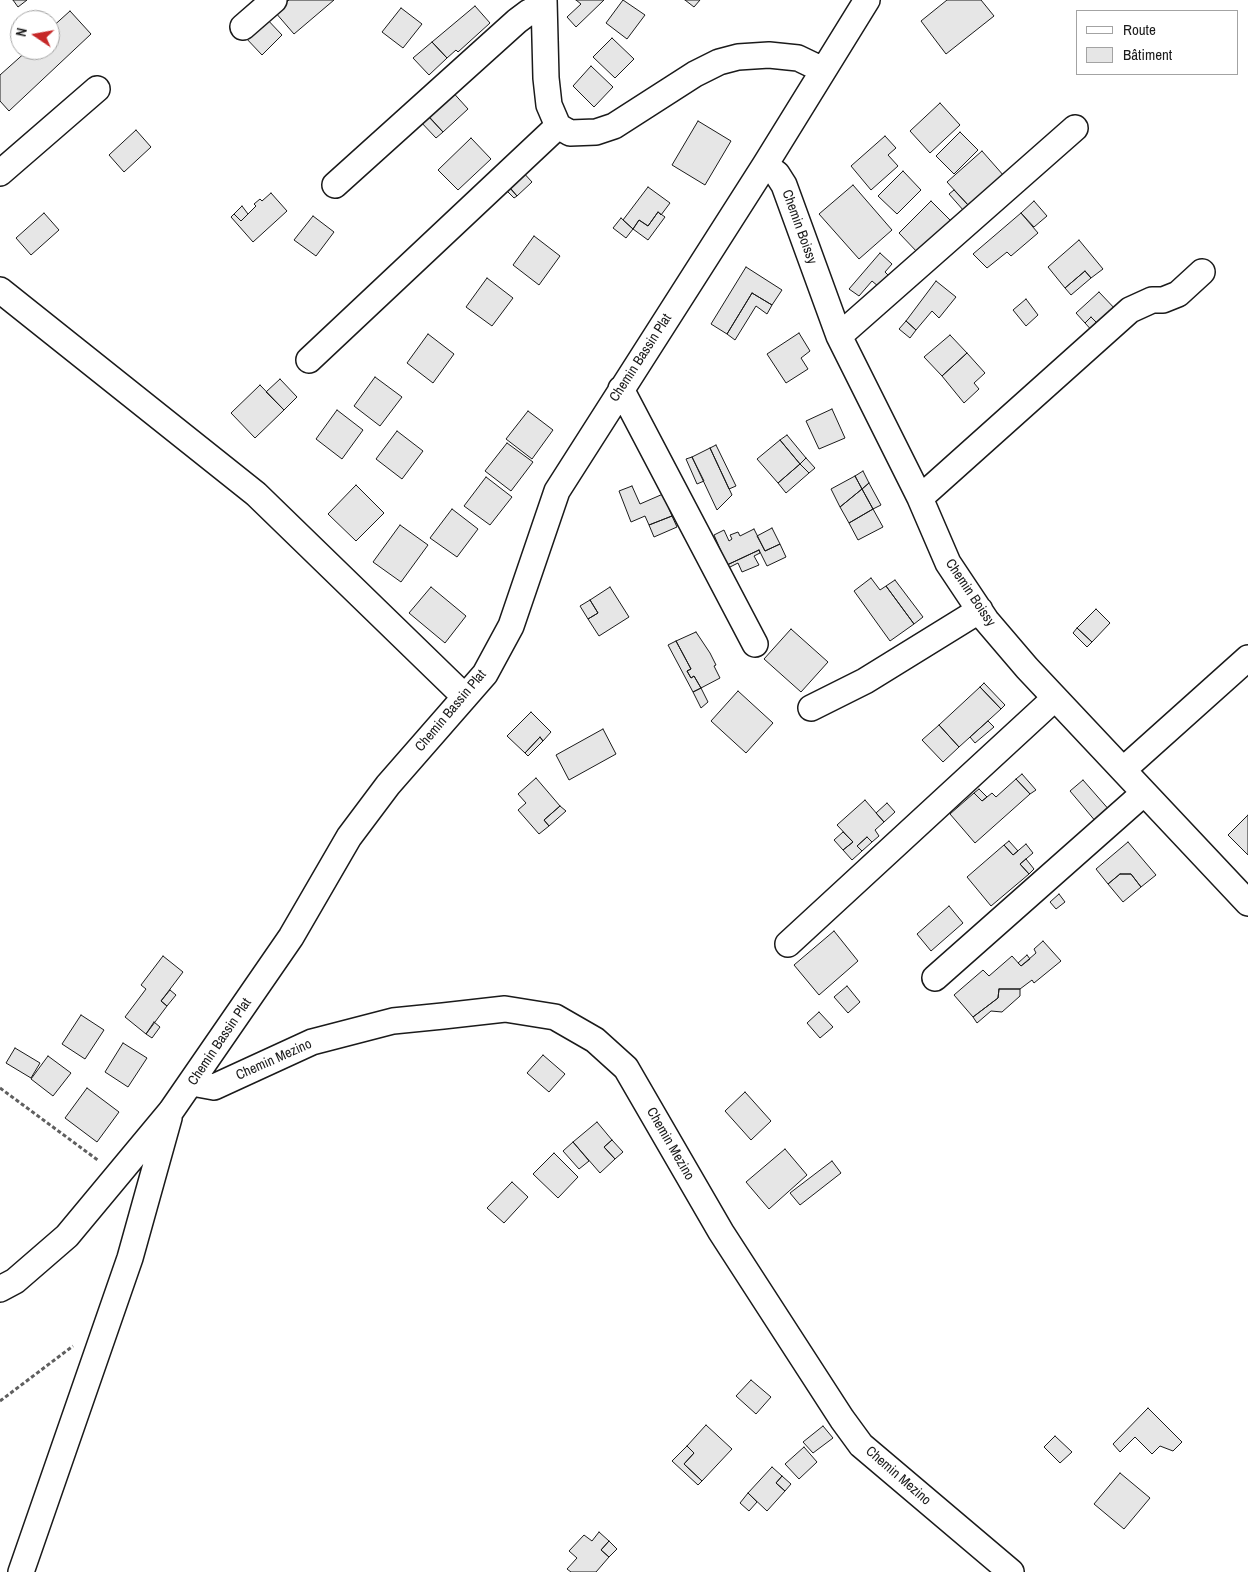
<!DOCTYPE html>
<html>
<head>
<meta charset="utf-8">
<style>
	body { margin:0 }
	#map { position:relative; width:1248px; height:1572px; overflow:hidden; background:#fff; font-family:"Archivo Narrow",sans-serif }
	canvas { display:block }
	.legend { position:absolute; left:1076px; top:10px; width:162px; height:65px; box-sizing:border-box; background:#fff; border:1px solid #a3a3a3; margin:0; padding:6px 9px; list-style:none; font-size:15px; color:#1a1a1a }
	.legend li { display:flex; align-items:center; gap:10px; height:25px }
	.legend b { width:25px; border:1px solid #a3a3a3 }
	.north { position:absolute; left:10px; top:10px; width:50px; height:50px; box-sizing:border-box; background:#fff; border:1px solid #a3a3a3; border-radius:50%; rotate:282deg; font-size:14px; font-weight:700; line-height:20px; text-align:center; color:#1a1a1a }
	.north::after { content:''; display:block; margin:auto; width:18px; height:22px; background:#c62828; clip-path:polygon(50% 0,100% 100%,50% 72%,0 100%) }
</style>
</head>
<body>
<div id="map">
<canvas width="1248" height="1572"></canvas>
<ul class="legend">
<li><b style="height:6px;background:#fff"></b>Route</li>
<li><b style="height:14px;background:#e6e6e6"></b>Bâtiment</li>
</ul>
<div class="north">N</div>
</div>
<script>
const g = document.querySelector('canvas').getContext('2d');
g.lineJoin = 'round';
function fill(path, color) { g.fillStyle = color; g.fill(path, 'evenodd'); }
const poly = rows => new Path2D(rows.map(r => 'M' + r).join(''));
function trace(path, color, width, dash) { g.strokeStyle = color; g.lineWidth = width; g.lineCap = dash ? 'butt' : 'round'; g.setLineDash(dash || []); g.stroke(path); }
function write(font, color, halo, rows, align = 'center') {
  g.font = font + ' "Archivo Narrow",sans-serif'; g.lineWidth = 4; g.setLineDash([]); g.textBaseline = 'middle'; g.strokeStyle = halo; g.fillStyle = color; for (const [text, x, y, turn = 0] of rows) {
    g.save(); g.translate(x, y); g.rotate((+turn || 0) * Math.PI / 180); g.textAlign = isNaN(turn) ? turn : align; if (halo) g.strokeText(text, 0, 0); g.fillText(text, 0, 0); g.restore();
  }
}
const building = poly([
	[13,0,27,0,18,7,13,0],
	[289,0,334,0,294,34,275,12,289,0],
	[576,0,604,0,576,27,567,17,581,4,576,0],
	[623,0,645,15,627,39,606,23,623,0],
	[685,0,700,0,694,7,685,0],
	[947,0,981,0,994,16,946,54,921,21,947,0],
	[475,6,490,23,458,52,456,50,447,58,432,42,475,6],
	[401,8,422,24,403,48,382,32,401,8],
	[70,11,91,34,9,111,0,101,0,75,28,50,50,50,50,29,70,11],
	[264,16,282,35,262,55,244,36,264,16],
	[612,38,634,59,615,78,593,57,612,38],
	[432,42,447,58,429,75,413,58,432,42],
	[591,66,613,87,594,107,573,86,591,66],
	[449,88,468,109,443,132,424,111,449,88],
	[940,103,960,125,930,153,910,131,940,103],
	[426,114,443,132,436,138,419,120,426,114],
	[698,121,731,141,705,185,672,165,698,121],
	[136,130,151,147,124,172,109,155,136,130],
	[960,132,978,150,954,174,936,156,960,132],
	[885,136,896,148,888,155,898,166,871,190,851,166,885,136],
	[471,138,491,159,458,190,438,170,471,138],
	[982,151,1004,176,969,206,947,182,982,151],
	[521,170,532,182,517,196,507,184,521,170],
	[903,171,921,190,897,214,878,196,903,171],
	[507,185,517,196,514,198,503,187,507,185],
	[853,185,892,230,859,259,819,214,853,185],
	[648,187,670,203,661,215,658,212,648,226,639,220,633,229,623,220,648,187],
	[954,190,969,206,964,211,949,194,954,190],
	[271,193,287,211,253,242,231,217,234,214,241,221,256,206,254,204,260,199,262,201,271,193],
	[931,201,952,222,919,254,899,233,931,201],
	[1034,201,1047,216,1034,227,1021,213,1034,201],
	[242,206,248,214,241,221,234,214,242,206],
	[658,212,665,217,648,240,633,229,639,220,648,226,658,212],
	[44,213,59,230,31,255,16,238,44,213],
	[1021,213,1038,233,1011,256,1007,252,987,268,973,254,1021,213],
	[313,216,334,232,316,256,294,240,313,216],
	[621,218,633,229,626,238,613,228,621,218],
	[534,236,560,256,539,285,513,265,534,236],
	[1079,240,1103,269,1091,278,1085,271,1065,288,1048,267,1079,240],
	[880,253,892,264,885,272,889,276,879,287,872,281,859,296,849,289,880,253],
	[746,267,782,290,772,305,752,293,727,334,711,324,746,267],
	[1085,271,1091,278,1071,295,1065,288,1085,271],
	[487,278,513,298,492,326,466,307,487,278],
	[936,281,956,297,939,318,932,311,916,330,906,321,936,281],
	[1099,292,1118,312,1102,328,1091,317,1085,323,1076,313,1099,292],
	[752,293,772,305,767,314,756,306,735,340,727,334,752,293],
	[1026,299,1038,315,1026,326,1013,310,1026,299],
	[1091,317,1102,328,1095,334,1085,323,1091,317],
	[906,321,916,330,910,338,899,329,906,321],
	[799,333,810,351,801,358,808,369,786,383,767,354,799,333],
	[428,334,454,354,433,383,407,363,428,334],
	[950,335,967,353,942,376,924,357,950,335],
	[967,353,985,373,974,383,979,389,964,403,942,376,967,353],
	[375,377,402,397,380,426,354,406,375,377],
	[280,379,297,397,284,410,266,392,280,379],
	[260,385,284,410,255,438,231,413,260,385],
	[832,409,845,438,819,449,806,421,832,409],
	[337,410,363,430,342,459,316,439,337,410],
	[528,411,553,430,532,459,506,439,528,411],
	[397,431,423,451,402,479,376,459,397,431],
	[787,435,806,458,800,464,780,440,787,435],
	[780,440,800,464,778,483,757,459,780,440],
	[507,443,533,462,511,491,485,471,507,443],
	[716,445,736,486,729,489,710,448,716,445],
	[710,448,732,495,717,510,692,457,710,448],
	[692,457,704,481,697,484,686,459,692,457],
	[806,458,815,468,809,473,800,464,806,458],
	[800,464,809,473,786,493,778,483,800,464],
	[863,471,869,483,862,489,855,476,863,471],
	[855,476,862,489,840,507,831,489,855,476],
	[486,477,512,497,490,525,464,506,486,477],
	[869,483,881,505,873,509,862,489,869,483],
	[356,485,384,513,356,541,328,514,356,485],
	[632,486,640,504,663,494,672,516,649,525,645,516,631,522,619,491,632,486],
	[862,489,873,509,849,523,840,507,862,489],
	[452,509,478,529,457,557,430,538,452,509],
	[873,509,883,527,858,540,849,523,873,509],
	[672,516,677,527,654,537,649,525,672,516],
	[400,525,428,545,401,582,373,562,400,525],
	[772,528,780,544,765,551,757,536,772,528],
	[754,529,765,551,780,544,786,557,767,566,759,550,727,565,714,535,724,530,729,541,732,539,730,535,738,532,740,536,754,529],
	[759,550,760,553,754,556,759,565,742,572,738,563,728,568,727,565,759,550],
	[871,578,880,590,886,586,914,624,890,641,854,591,871,578],
	[895,580,923,617,914,624,886,586,895,580],
	[431,587,466,616,445,643,409,613,431,587],
	[610,587,629,617,599,636,588,619,598,613,590,600,610,587],
	[590,600,598,613,588,619,580,606,590,600],
	[1096,609,1110,623,1092,642,1077,628,1096,609],
	[1077,628,1092,642,1087,647,1073,633,1077,628],
	[791,629,828,662,801,692,764,659,791,629],
	[696,632,710,653,716,665,714,666,720,678,701,688,694,676,691,678,687,671,691,669,676,641,696,632],
	[676,641,691,669,687,671,691,678,694,676,701,688,693,692,668,645,676,641],
	[984,683,1005,705,1001,709,980,687,984,683],
	[980,687,1001,709,959,747,939,725,980,687],
	[701,688,708,702,701,708,693,692,701,688],
	[738,691,773,723,746,753,711,721,738,691],
	[531,712,551,732,543,741,540,737,525,753,507,736,531,712],
	[988,721,994,727,975,743,970,737,988,721],
	[939,725,959,747,943,762,922,740,939,725],
	[603,729,616,754,569,780,556,755,603,729],
	[540,737,543,741,528,756,525,753,540,737],
	[1022,774,1036,790,1030,794,1016,779,1022,774],
	[536,778,560,806,544,820,549,826,539,834,518,810,526,803,518,794,536,778],
	[1016,779,1030,794,975,843,950,814,974,793,982,801,992,793,996,797,1016,779],
	[1083,780,1111,812,1097,823,1070,791,1083,780],
	[979,789,987,797,982,801,974,793,979,789],
	[865,800,884,822,875,830,879,836,872,842,867,837,857,846,862,851,852,860,843,850,853,842,837,825,865,800],
	[887,803,895,812,884,822,876,813,887,803],
	[560,806,566,811,549,826,544,820,560,806],
	[1248,815,1248,855,1228,835,1248,815],
	[843,832,853,842,843,850,834,840,843,832],
	[867,837,872,842,862,851,857,846,867,837],
	[1009,841,1018,851,1013,855,1004,845,1009,841],
	[1128,842,1156,875,1141,887,1131,874,1120,874,1108,884,1096,869,1128,842],
	[1026,844,1033,853,1020,864,1029,874,991,906,967,877,1004,845,1013,855,1026,844],
	[1026,859,1034,869,1029,874,1020,864,1026,859],
	[1120,874,1131,874,1141,887,1123,902,1108,884,1120,874],
	[1059,894,1065,902,1056,909,1050,902,1059,894],
	[949,906,963,923,931,951,917,934,949,906],
	[834,931,858,961,819,995,794,965,834,931],
	[1043,941,1061,961,1034,983,1032,980,1020,989,999,989,998,998,973,1017,954,995,983,970,989,976,1012,956,1021,966,1036,953,1034,949,1043,941],
	[1027,955,1030,959,1021,966,1018,963,1027,955],
	[163,956,183,972,161,1001,167,1006,146,1034,125,1017,146,989,141,985,163,956],
	[847,986,860,1002,848,1013,834,997,847,986],
	[999,989,1020,989,1020,996,1002,1012,991,1011,977,1023,973,1017,998,998,999,989],
	[170,990,176,995,167,1006,161,1001,170,990],
	[819,1012,833,1027,820,1038,807,1023,819,1012],
	[81,1015,104,1030,85,1059,62,1044,81,1015],
	[154,1022,160,1027,152,1038,146,1034,154,1022],
	[123,1043,147,1058,128,1087,105,1072,123,1043],
	[15,1048,40,1063,31,1078,6,1063,15,1048],
	[543,1055,565,1074,549,1092,527,1073,543,1055],
	[48,1056,71,1073,53,1096,31,1079,48,1056],
	[87,1088,119,1112,97,1142,65,1118,87,1088],
	[745,1092,771,1121,751,1140,725,1111,745,1092],
	[597,1122,612,1140,604,1147,615,1159,600,1173,573,1142,597,1122],
	[612,1140,623,1152,615,1159,604,1147,612,1140],
	[573,1142,589,1161,579,1169,563,1151,573,1142],
	[785,1149,807,1175,769,1209,746,1182,785,1149],
	[554,1153,578,1177,558,1198,533,1174,554,1153],
	[832,1161,841,1173,800,1205,790,1193,832,1161],
	[512,1182,528,1197,504,1223,487,1208,512,1182],
	[751,1380,771,1397,756,1414,736,1396,751,1380],
	[1148,1408,1182,1442,1173,1451,1160,1446,1152,1454,1135,1437,1120,1452,1113,1444,1148,1408],
	[706,1425,732,1449,702,1481,684,1464,694,1453,687,1446,706,1425],
	[823,1426,833,1438,813,1453,803,1442,823,1426],
	[1055,1436,1072,1452,1060,1463,1044,1447,1055,1436],
	[687,1446,694,1453,684,1464,702,1481,698,1485,672,1461,687,1446],
	[804,1447,817,1462,799,1479,785,1464,804,1447],
	[772,1467,782,1476,776,1483,785,1491,767,1511,748,1493,772,1467],
	[1120,1473,1150,1498,1124,1529,1094,1504,1120,1473],
	[782,1476,791,1484,785,1491,776,1483,782,1476],
	[748,1493,757,1502,749,1511,740,1503,748,1493],
	[599,1532,609,1541,601,1550,609,1557,596,1572,571,1572,567,1569,577,1558,569,1551,584,1535,592,1541,599,1532],
	[609,1541,617,1549,609,1557,601,1550,609,1541]
]);
const path = poly([
	[0,1088,99,1161],
	[0,1401,73,1346]
]);
const minor = poly([
	[544,0,546,78,549,105,558,126,570,133,596,132,614,126,695,74,719,62,738,57,769,55,798,58,823,70],
	[243,27,274,0],
	[765,165,777,174,784,185,839,336,920,498,948,563,986,620,1027,668,1248,903],
	[0,173,97,89],
	[335,185,517,21,529,12,544,6],
	[0,290,256,494,465,697],
	[839,336,1075,128],
	[309,360,558,126],
	[621,389,755,644],
	[920,498,1130,310,1152,300,1163,300,1178,294,1202,272],
	[811,708,865,681,980,610],
	[1123,770,1248,658],
	[788,944,1055,698],
	[935,978,1144,793],
	[192,1083,214,1087,312,1042,393,1021,443,1016,505,1009,555,1017,595,1040,626,1068,721,1232,842,1419,861,1445,1011,1572],
	[0,1289,15,1281,67,1236,171,1111,291,937,349,837,388,785,485,674,511,626,557,491,765,165,867,0],
	[21,1572,130,1258,169,1118]
]);
const streetNames = [
	["Chemin Boissy",799,227,70],
	["Chemin Bassin Plat",641,358,-57],
	["Chemin Boissy",970,593,56],
	["Chemin Bassin Plat",451,711,-50],
	["Chemin Bassin Plat",220,1042,-56],
	["Chemin Mezino",274,1060,-24],
	["Chemin Mezino",670,1144,60],
	["Chemin Mezino",898,1476,41]
];
fill(building, '#e6e6e6');
trace(building, '#1a1a1a', 1);
trace(minor, '#1a1a1a', 28);
trace(path, '#5f5f5f', 3, [4, 2.5]);
trace(minor, '#fff', 25);
write('14px', '#1a1a1a', '#fff', streetNames);
</script>
</body>
</html>
